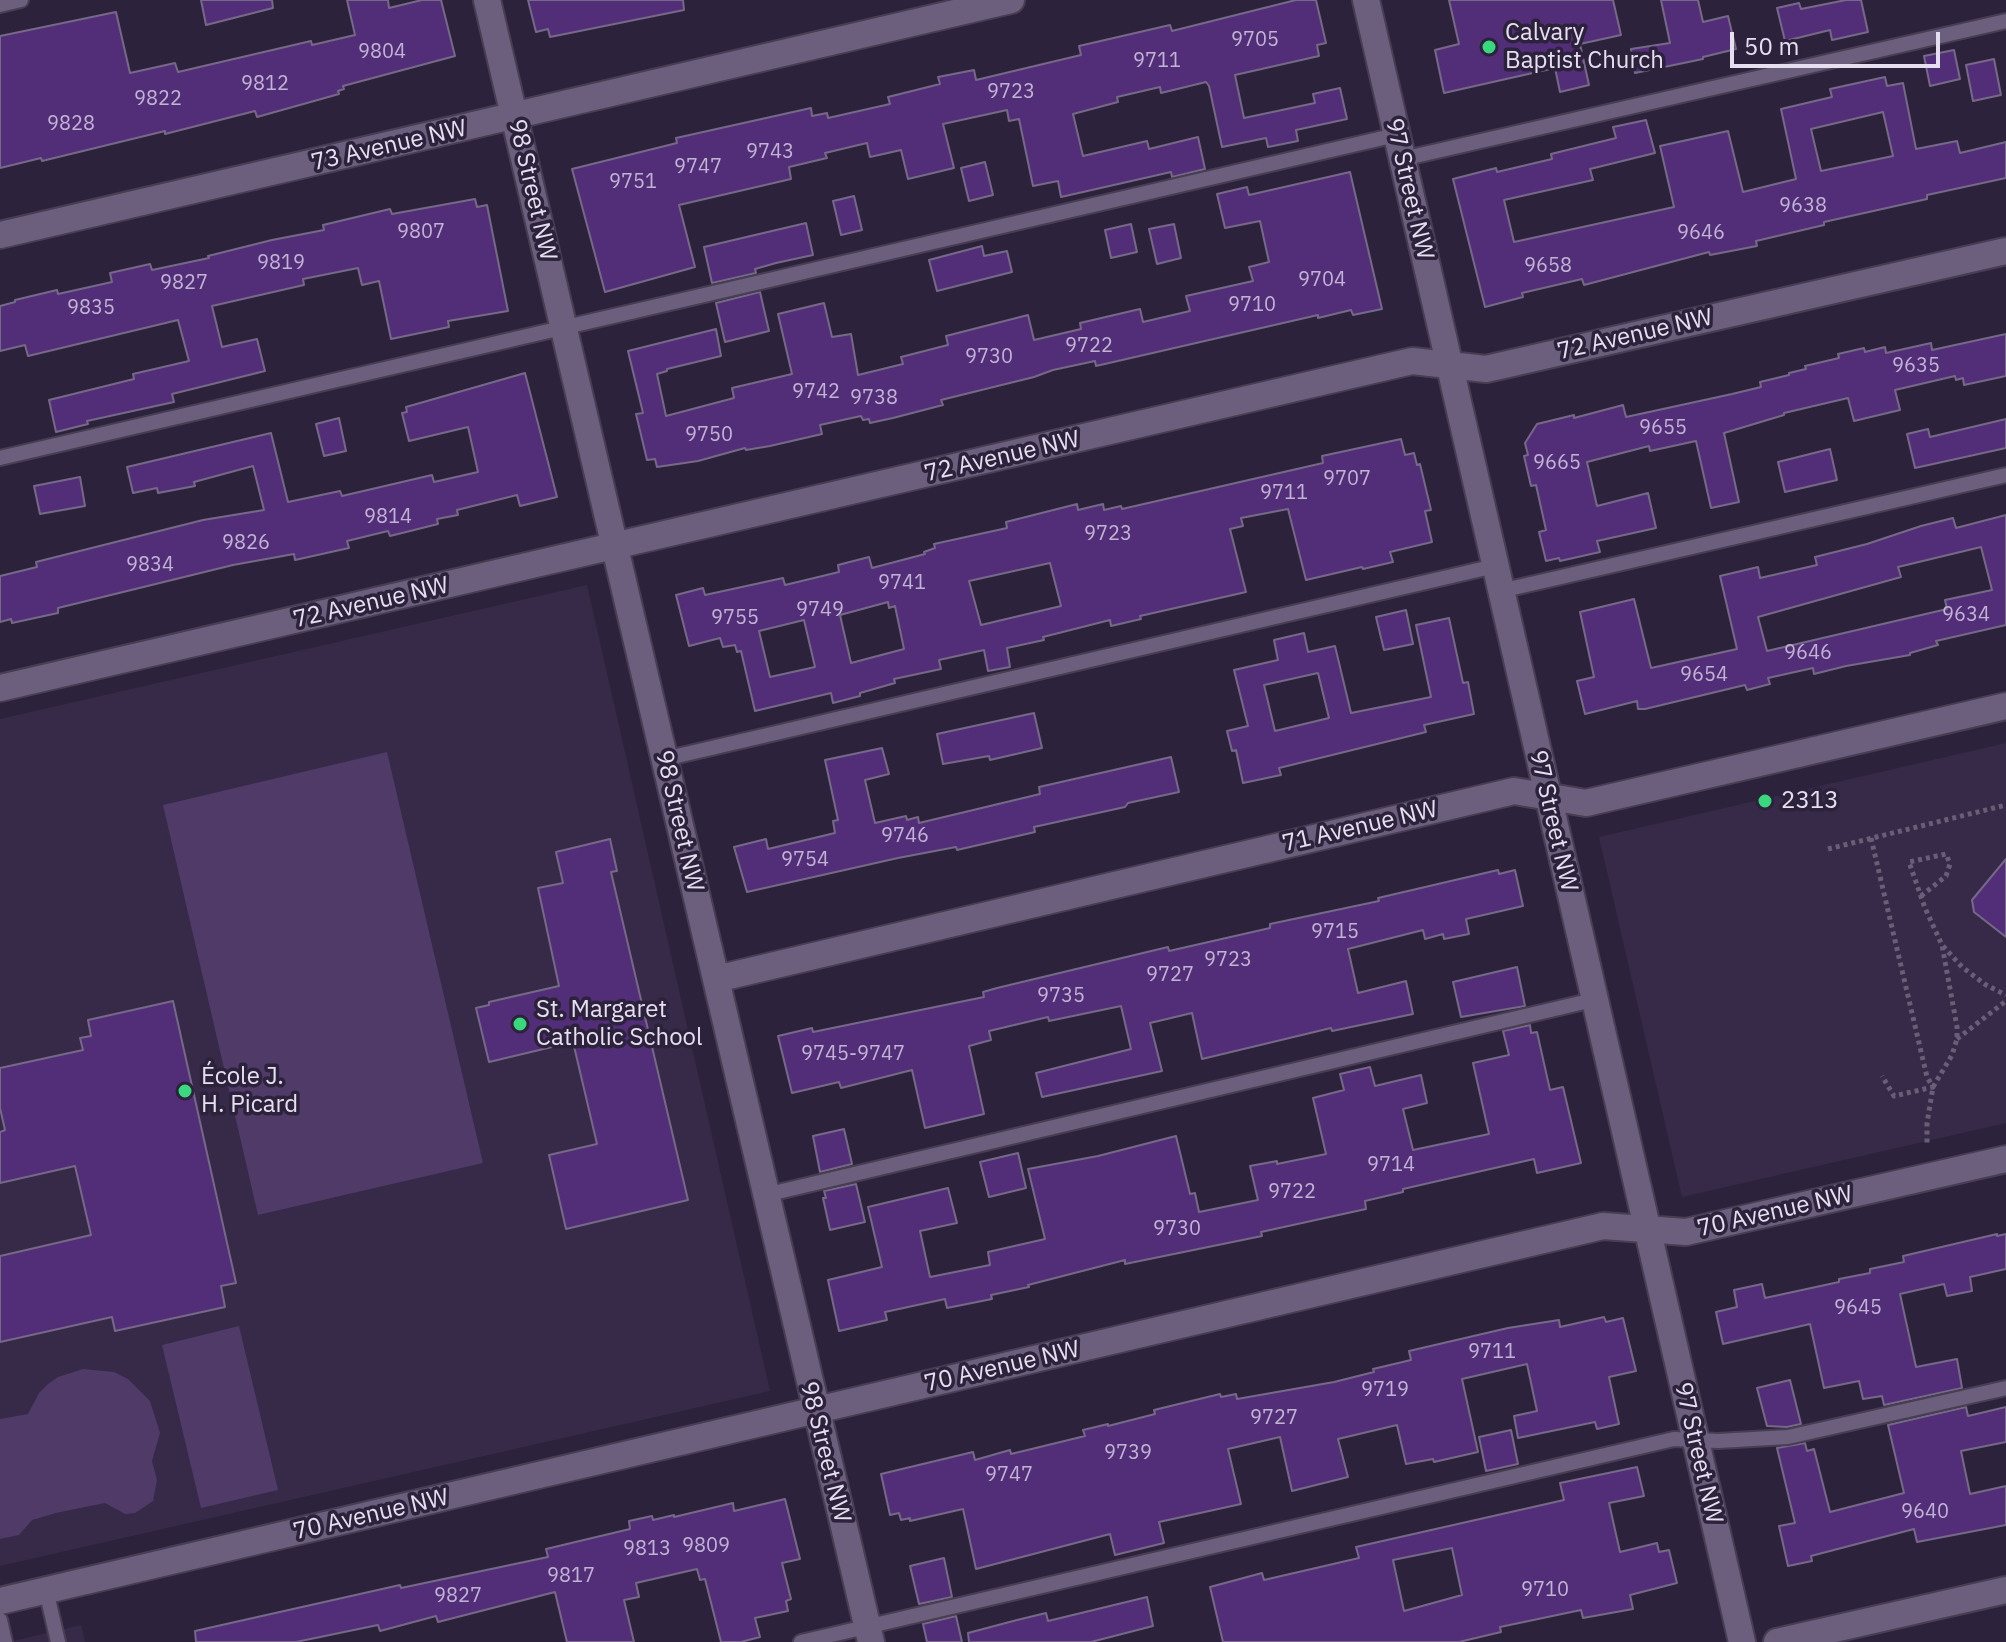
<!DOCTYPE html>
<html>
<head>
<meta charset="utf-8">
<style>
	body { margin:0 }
	#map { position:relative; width:2006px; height:1642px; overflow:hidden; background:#2d223b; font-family:"IBM Plex Sans",sans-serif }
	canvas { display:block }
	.scale { position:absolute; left:1730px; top:32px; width:210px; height:36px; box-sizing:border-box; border:4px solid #e6dff0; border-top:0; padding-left:10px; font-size:24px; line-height:28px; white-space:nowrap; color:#e6dff0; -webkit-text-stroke:6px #2d223b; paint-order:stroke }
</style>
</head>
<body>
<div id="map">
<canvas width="2006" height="1642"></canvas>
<div class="scale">50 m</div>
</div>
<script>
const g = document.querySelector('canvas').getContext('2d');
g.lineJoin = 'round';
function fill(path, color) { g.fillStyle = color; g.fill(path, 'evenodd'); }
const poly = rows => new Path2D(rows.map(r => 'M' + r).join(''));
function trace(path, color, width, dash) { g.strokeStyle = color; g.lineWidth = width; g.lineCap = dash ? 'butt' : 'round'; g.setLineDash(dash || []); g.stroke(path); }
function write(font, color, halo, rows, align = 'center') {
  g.font = font + ' "IBM Plex Sans",sans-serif'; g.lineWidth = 7; g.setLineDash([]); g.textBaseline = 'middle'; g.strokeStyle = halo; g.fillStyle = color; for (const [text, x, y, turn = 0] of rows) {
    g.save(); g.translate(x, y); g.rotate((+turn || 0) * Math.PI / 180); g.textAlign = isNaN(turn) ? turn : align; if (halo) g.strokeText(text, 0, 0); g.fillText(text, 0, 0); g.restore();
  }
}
const built = poly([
	[587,585,770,1391,0,1566,0,719],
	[2006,743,2006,1123,1682,1197,1599,837],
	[81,1625,85,1642,9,1642]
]);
const green = poly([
	[387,752,483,1163,258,1215,163,805],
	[239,1326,278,1490,201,1508,162,1345],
	[83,1369,114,1372,128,1379,150,1401,160,1433,152,1461,157,1480,153,1501,135,1513,125,1514,105,1503,56,1513,32,1520,19,1535,0,1539,0,1419,28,1414,39,1393,48,1384,58,1377]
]);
const building = poly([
	[201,0,272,0,273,8,206,25,201,0],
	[347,0,388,0,389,8,422,0,441,0,455,56,343,86,344,89,338,91,339,94,257,117,255,111,165,134,165,131,42,161,41,158,0,168,0,36,116,12,130,73,175,63,178,72,311,41,312,45,355,35,347,0],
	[528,0,683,0,684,10,550,37,548,29,536,32,528,0],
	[1296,0,1316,0,1326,43,1317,45,1319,56,1235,75,1244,118,1315,103,1313,94,1340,88,1347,119,1296,130,1298,141,1268,147,1266,138,1222,147,1209,86,1206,82,1161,93,1160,87,1117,97,1118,102,1073,114,1083,156,1147,141,1149,149,1198,137,1205,169,1172,177,1171,172,1061,197,1058,181,1033,186,1019,119,1009,121,1007,110,943,124,954,168,908,179,901,150,870,157,867,143,825,153,827,158,789,167,791,179,679,205,695,267,605,292,572,169,677,143,676,138,811,108,812,116,827,113,828,118,890,104,888,97,940,84,938,77,974,70,976,80,1081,55,1079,46,1170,25,1172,31,1296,0],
	[1449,0,1613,0,1621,35,1580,44,1589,85,1560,92,1555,68,1444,93,1435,50,1459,44,1449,0],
	[1661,0,1698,0,1703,22,1728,16,1736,49,1703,57,1703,59,1635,73,1631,49,1670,43,1661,0],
	[1846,0,1861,0,1868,32,1832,40,1830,30,1785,41,1777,8,1799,3,1801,9,1846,0],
	[1954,50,1960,79,1930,86,1924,56,1954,50],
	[1994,59,2001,95,1973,101,1966,65,1994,59],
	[1885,77,1887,86,1903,83,1916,149,1957,141,1960,153,2006,142,2006,178,1927,195,1927,199,1824,222,1824,225,1756,241,1757,246,1710,255,1709,252,1584,285,1582,279,1522,293,1523,297,1485,307,1453,179,1496,168,1497,172,1552,159,1551,154,1616,138,1613,127,1646,120,1655,153,1590,169,1593,180,1504,200,1514,242,1674,207,1660,146,1728,131,1743,192,1796,179,1781,109,1832,97,1830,89,1885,77],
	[1883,112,1893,156,1821,171,1811,129,1883,112],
	[985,162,993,195,969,201,961,168,985,162],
	[1350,172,1382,309,1353,315,1351,310,1318,318,1318,315,1096,366,1095,361,1053,370,1034,377,941,400,943,405,893,418,870,423,869,419,863,420,861,416,820,425,822,434,770,446,746,450,745,448,698,461,657,467,655,459,647,460,636,414,643,413,628,351,716,329,721,356,667,369,667,371,657,374,666,416,734,398,732,388,792,374,778,314,824,303,832,337,851,334,858,375,903,364,901,357,948,345,946,336,1028,315,1034,340,1081,329,1080,323,1140,309,1143,322,1190,311,1186,296,1253,281,1249,267,1269,262,1260,221,1225,228,1217,194,1247,187,1249,195,1350,172],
	[854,196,862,230,841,235,833,201,854,196],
	[475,199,477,207,487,205,508,311,448,321,449,327,391,339,379,281,362,285,358,268,303,279,304,285,212,306,222,347,257,339,265,371,172,394,174,402,87,421,88,424,56,432,49,400,134,379,133,374,189,361,178,320,28,356,25,345,0,351,0,306,15,302,15,300,57,290,58,294,112,282,110,273,150,264,152,270,209,258,208,256,272,240,324,230,323,225,390,209,392,214,475,199],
	[806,223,813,255,776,263,755,269,756,273,712,283,704,247,806,223],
	[1131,224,1137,252,1111,258,1105,230,1131,224],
	[1174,224,1181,258,1157,264,1149,229,1174,224],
	[982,246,984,256,1007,251,1012,272,937,291,929,260,982,246],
	[760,292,769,331,725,342,716,303,760,292],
	[2006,334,2006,376,1964,385,1963,378,1956,380,1955,376,1895,390,1900,410,1854,421,1848,398,1784,413,1784,415,1724,433,1739,502,1711,508,1696,441,1650,451,1649,446,1587,462,1597,506,1648,493,1656,528,1597,541,1600,552,1560,561,1559,558,1546,561,1539,532,1546,530,1536,485,1531,486,1524,456,1528,455,1525,443,1537,424,1574,415,1574,418,1623,405,1626,417,1732,394,1761,387,1760,382,1789,375,1789,373,1806,369,1805,366,1839,358,1838,354,1864,348,1865,352,1885,347,1886,353,1931,343,1932,350,2006,334],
	[525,373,557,497,520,506,517,495,457,510,458,515,437,519,438,524,390,536,388,531,347,541,349,548,295,560,294,554,233,565,58,608,58,613,12,623,11,619,0,622,0,576,37,567,36,562,203,520,264,510,253,466,194,482,195,486,158,493,157,488,133,493,127,467,271,433,288,502,340,491,342,496,432,475,434,482,478,472,468,427,409,441,402,413,407,412,406,407,525,373],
	[339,418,346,451,324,456,316,424,339,418],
	[2006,419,2006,448,1915,468,1907,434,1928,429,1930,437,2006,419],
	[1401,439,1405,455,1414,453,1417,465,1420,464,1431,510,1425,511,1432,542,1390,552,1393,562,1363,569,1362,567,1306,580,1288,509,1241,518,1243,526,1230,529,1246,592,1140,616,1141,619,1111,626,1110,620,1043,637,1044,640,1007,648,1010,667,988,671,984,650,939,660,941,669,894,679,895,683,860,693,860,696,833,703,831,693,755,711,741,651,737,652,735,645,723,647,720,638,689,646,676,595,703,588,705,595,783,578,785,585,839,572,838,565,869,557,872,568,925,554,924,552,935,548,934,544,1007,528,1006,522,1077,504,1078,510,1103,504,1104,510,1121,506,1122,509,1323,463,1322,456,1401,439],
	[1050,563,1061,606,981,625,969,581,1050,563],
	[888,602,889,608,895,606,904,649,851,663,840,615,888,602],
	[804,620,815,667,770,677,759,631,804,620],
	[1830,449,1837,480,1785,492,1778,462,1830,449],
	[80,477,85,506,40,514,34,486,80,477],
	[2006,515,2006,625,1936,641,1938,645,1910,653,1910,655,1846,666,1814,674,1813,668,1768,678,1770,684,1747,690,1745,685,1645,709,1638,709,1637,701,1585,714,1577,681,1594,677,1580,612,1634,599,1651,668,1737,649,1720,576,1758,567,1760,578,1817,565,1815,557,1867,544,1921,526,1953,518,1956,528,2006,515],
	[1981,547,1992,590,1945,600,1947,609,1767,651,1758,617,1901,577,1898,567,1981,547],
	[1406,610,1413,644,1384,650,1376,617,1406,610],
	[1449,618,1463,683,1468,682,1474,714,1424,725,1426,732,1279,768,1281,775,1243,783,1236,750,1232,751,1227,731,1248,726,1234,670,1278,660,1274,640,1304,633,1308,652,1335,646,1351,713,1431,697,1416,625,1449,618],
	[1318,673,1329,718,1275,731,1264,685,1318,673],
	[1034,713,1042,748,990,760,989,756,943,764,937,734,1034,713],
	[882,748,889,774,865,780,875,823,906,816,907,820,918,817,919,823,1040,794,1039,787,1171,757,1179,792,1128,803,1125,807,1034,827,1035,832,957,850,956,847,898,858,747,892,734,847,766,839,768,849,835,833,833,821,838,820,825,760,882,748],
	[610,839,617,871,611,872,688,1200,566,1229,549,1155,597,1144,573,1042,489,1062,476,1008,489,1005,489,1002,559,986,538,888,563,883,556,852,610,839],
	[2006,859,2006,937,1974,912,1972,900,2006,859],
	[1498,870,1499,874,1515,870,1523,906,1466,919,1469,934,1444,939,1443,934,1425,939,1423,930,1348,949,1358,993,1406,981,1413,1014,1332,1031,1331,1028,1202,1059,1192,1013,1150,1023,1162,1071,1042,1097,1036,1073,1131,1049,1121,1006,1049,1021,1048,1017,989,1031,991,1040,969,1046,984,1114,925,1128,912,1070,841,1088,839,1082,792,1093,778,1036,812,1028,813,1032,984,997,983,992,997,988,1168,947,1169,951,1270,928,1270,924,1379,901,1378,898,1498,870],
	[1517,967,1525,1006,1461,1017,1453,982,1517,967],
	[173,1001,236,1283,221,1286,225,1307,115,1331,112,1317,0,1342,0,1256,91,1235,75,1166,0,1183,0,1132,5,1130,0,1108,0,1068,83,1050,80,1038,91,1036,88,1020,173,1001],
	[1530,1025,1531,1033,1537,1032,1550,1090,1563,1087,1581,1163,1537,1173,1534,1159,1403,1189,1403,1192,1365,1201,1366,1209,1261,1232,1262,1236,1125,1264,1125,1260,1028,1285,1029,1287,991,1295,992,1299,947,1308,945,1299,885,1312,887,1320,839,1331,828,1280,882,1267,868,1207,948,1188,957,1223,920,1231,930,1277,990,1265,988,1252,1045,1239,1028,1169,1098,1156,1176,1136,1190,1194,1195,1193,1199,1212,1258,1200,1250,1166,1277,1161,1277,1164,1326,1154,1313,1098,1344,1090,1340,1074,1370,1067,1375,1086,1421,1075,1427,1103,1403,1109,1413,1150,1489,1134,1473,1063,1509,1055,1503,1031,1530,1025],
	[844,1129,852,1164,820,1172,813,1136,844,1129],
	[1018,1153,1026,1188,989,1197,980,1162,1018,1153],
	[856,1184,865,1222,830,1230,823,1198,826,1198,824,1191,856,1184],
	[1997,1234,1997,1236,2006,1234,2006,1269,1970,1277,1972,1291,1947,1296,1944,1284,1900,1294,1916,1367,1957,1359,1962,1388,1884,1405,1882,1396,1863,1399,1859,1381,1824,1388,1810,1324,1723,1344,1716,1312,1737,1307,1734,1290,1762,1284,1765,1298,1839,1282,1839,1279,1870,1273,1870,1269,1904,1262,1903,1256,1997,1234],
	[1604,1317,1606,1322,1623,1318,1636,1371,1609,1377,1619,1424,1597,1429,1595,1422,1518,1438,1514,1416,1537,1411,1527,1364,1462,1379,1478,1452,1434,1462,1433,1459,1406,1464,1397,1425,1338,1439,1348,1477,1292,1491,1280,1437,1228,1449,1241,1504,1159,1522,1164,1543,1115,1555,1110,1534,976,1569,963,1509,910,1521,910,1518,901,1520,899,1513,890,1515,881,1474,973,1452,975,1460,1010,1450,1011,1454,1085,1436,1083,1430,1108,1424,1108,1426,1155,1414,1154,1410,1220,1394,1221,1397,1236,1394,1237,1399,1334,1382,1374,1372,1373,1369,1411,1360,1409,1351,1508,1328,1559,1320,1560,1327,1604,1317],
	[1790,1380,1801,1424,1787,1427,1767,1426,1757,1388,1790,1380],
	[1966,1407,1968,1416,2006,1407,2006,1442,1961,1451,1970,1494,2006,1486,2006,1525,1917,1542,1914,1529,1811,1556,1812,1561,1788,1566,1779,1526,1795,1523,1777,1448,1805,1443,1807,1451,1814,1449,1830,1512,1904,1493,1888,1425,1966,1407],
	[1511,1430,1518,1464,1486,1471,1479,1437,1511,1430],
	[1637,1467,1644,1496,1609,1503,1620,1552,1657,1543,1659,1552,1669,1550,1677,1583,1630,1595,1633,1609,1583,1618,1581,1610,1500,1627,1501,1632,1459,1642,1223,1642,1210,1587,1262,1573,1264,1580,1359,1558,1356,1547,1564,1500,1560,1483,1637,1467],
	[1452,1548,1462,1595,1404,1611,1393,1560,1452,1548],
	[785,1499,800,1559,782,1563,791,1599,786,1601,788,1611,755,1618,760,1637,741,1642,721,1642,705,1579,700,1580,697,1569,636,1583,639,1597,624,1600,634,1642,567,1642,555,1592,438,1622,436,1616,380,1631,378,1625,296,1642,196,1642,195,1631,400,1585,401,1588,548,1557,546,1549,630,1529,629,1521,652,1516,653,1520,674,1515,674,1517,733,1503,734,1511,785,1499],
	[944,1558,952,1597,919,1604,910,1566,944,1558],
	[1147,1597,1153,1626,1091,1642,969,1642,968,1633,1017,1620,1046,1613,1048,1621,1147,1597],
	[956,1616,962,1642,927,1642,923,1624,956,1616]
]);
const path = poly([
	[1871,838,1927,1077,1933,1087,1894,1096,1882,1076],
	[1828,849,2006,805],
	[1921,896,1946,876,1950,864,1946,854,1909,862,1925,908,1942,945,1957,1027,1957,1039,1952,1055,1933,1087,1927,1123,1927,1145],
	[1943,946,1962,967,1986,985,2006,995],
	[1957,1039,2006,1001]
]);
const service = poly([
	[0,5,21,0],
	[1402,159,2006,21],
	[0,458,1396,135],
	[1500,591,2006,475],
	[664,759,1495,566],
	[765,1195,1593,1000],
	[46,1590,58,1642],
	[0,1620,5,1642],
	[801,1642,1674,1439,1718,1441,1788,1437,2006,1388]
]);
const minor = poly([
	[487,0,871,1642],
	[1366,0,1742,1642],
	[0,235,1011,0],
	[0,688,1412,361,1486,369,2006,251],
	[716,979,1514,791,1586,803,2006,706],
	[0,1601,1603,1226,1686,1232,2006,1159],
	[1777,1642,2006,1590]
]);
const markers = [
	[1489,47,8,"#39d87f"],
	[1765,801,8,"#39d87f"],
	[520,1024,8,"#39d87f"],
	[185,1091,8,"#39d87f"]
];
const numberNames = [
	["9705",1255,40],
	["9804",382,52],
	["9711",1157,61],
	["9812",265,84],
	["9723",1011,92],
	["9822",158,99],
	["9828",71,124],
	["9743",770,152],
	["9747",698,167],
	["9751",633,182],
	["9638",1803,206],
	["9807",421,232],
	["9646",1701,233],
	["9819",281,263],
	["9658",1548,266],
	["9704",1322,280],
	["9827",184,283],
	["9710",1252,305],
	["9835",91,308],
	["9722",1089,346],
	["9730",989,357],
	["9635",1916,366],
	["9742",816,392],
	["9738",874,398],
	["9655",1663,428],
	["9750",709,435],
	["9665",1557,463],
	["9707",1347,479],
	["9711",1284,493],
	["9814",388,517],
	["9723",1108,534],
	["9826",246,543],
	["9834",150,565],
	["9741",902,583],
	["9749",820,610],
	["9634",1966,615],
	["9755",735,618],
	["9646",1808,653],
	["9654",1704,675],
	["9746",905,836],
	["9754",805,860],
	["9715",1335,932],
	["9723",1228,960],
	["9727",1170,975],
	["9735",1061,996],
	["9745-9747",853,1054],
	["9714",1391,1165],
	["9722",1292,1192],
	["9730",1177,1229],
	["9645",1858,1308],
	["9711",1492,1352],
	["9719",1385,1390],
	["9727",1274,1418],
	["9739",1128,1453],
	["9747",1009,1475],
	["9640",1925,1512],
	["9809",706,1546],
	["9813",647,1549],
	["9817",571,1576],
	["9710",1545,1590],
	["9827",458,1596]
];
const poiNames = [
	["Calvary",1505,33],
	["Baptist Church",1505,61],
	["2313",1781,801],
	["St. Margaret",536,1010],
	["Catholic School",536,1038],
	["École J.",201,1077],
	["H. Picard",201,1105]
];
const streetNames = [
	["73 Avenue NW",389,146,-13],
	["97 Street NW",1409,189,77],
	["98 Street NW",532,190,77],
	["72 Avenue NW",1635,335,-13],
	["72 Avenue NW",1002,457,-13],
	["72 Avenue NW",371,603,-13],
	["98 Street NW",679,821,77],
	["97 Street NW",1553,821,77],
	["71 Avenue NW",1360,827,-13],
	["70 Avenue NW",1775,1212,-13],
	["70 Avenue NW",1002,1367,-13],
	["98 Street NW",825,1452,76],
	["97 Street NW",1698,1453,77],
	["70 Avenue NW",371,1515,-13]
];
fill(built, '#372948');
fill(green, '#4f3a68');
fill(building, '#522e79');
trace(building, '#766987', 2);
trace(service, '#483e53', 18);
trace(minor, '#483e53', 30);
trace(path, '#685e75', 5, [4, 4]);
trace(service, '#6c5f7d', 14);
trace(minor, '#6c5f7d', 26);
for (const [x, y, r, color] of markers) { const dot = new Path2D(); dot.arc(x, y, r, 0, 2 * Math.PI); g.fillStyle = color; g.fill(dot); trace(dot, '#2d223b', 3); }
write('20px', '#c1b3d2', null, numberNames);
write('24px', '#e6dff0', '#2d223b', poiNames, 'left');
write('24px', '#e6dff0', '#2d223b', streetNames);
</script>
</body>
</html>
